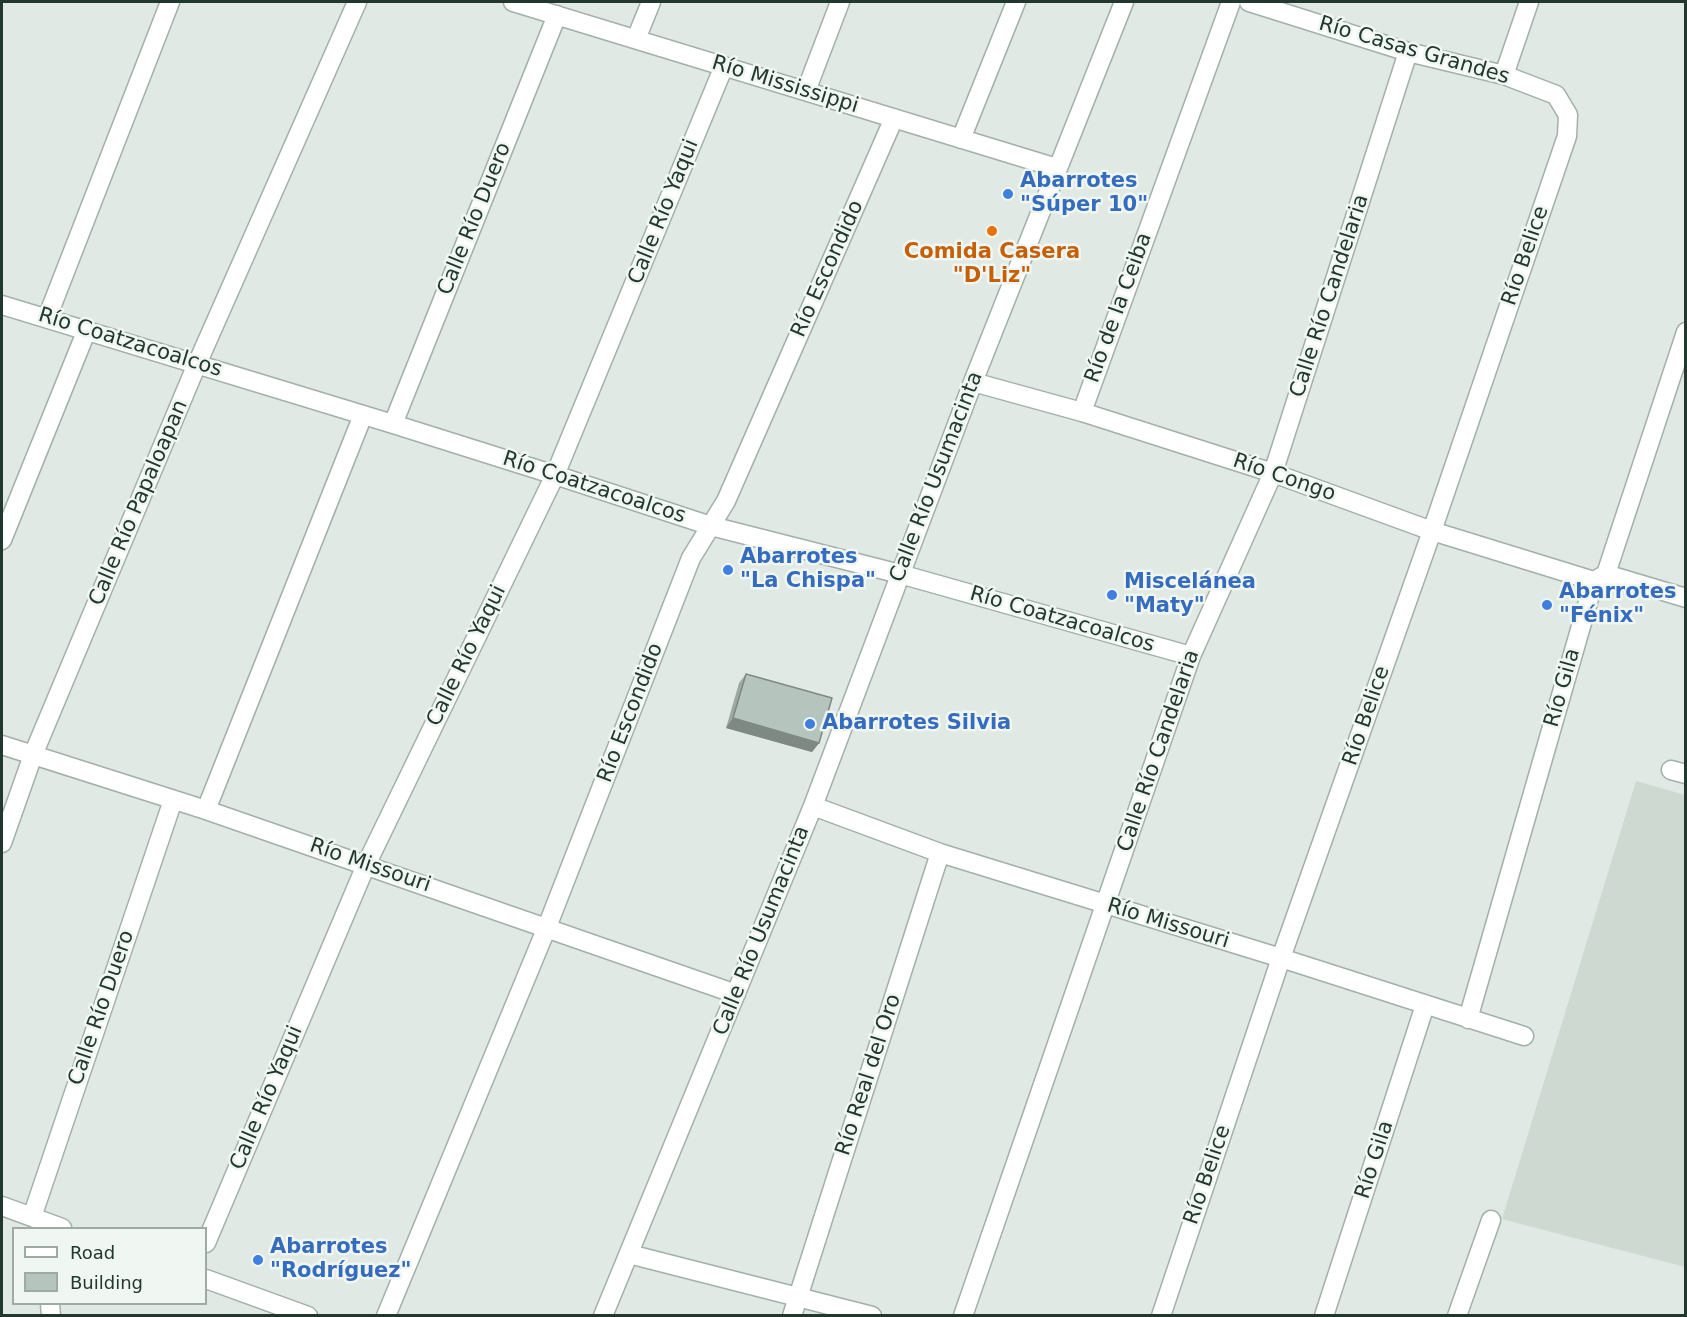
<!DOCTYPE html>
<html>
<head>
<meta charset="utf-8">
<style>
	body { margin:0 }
	#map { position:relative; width:1687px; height:1317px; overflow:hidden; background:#e0e9e4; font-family:"DejaVu Sans",sans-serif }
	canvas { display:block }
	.frame { position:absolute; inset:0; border:3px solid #22382f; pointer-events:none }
	.legend { position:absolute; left:12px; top:1227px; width:195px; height:78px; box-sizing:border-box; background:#f0f6f2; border:2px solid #9eaaa4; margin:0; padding:8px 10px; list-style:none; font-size:18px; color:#22382f }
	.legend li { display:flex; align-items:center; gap:12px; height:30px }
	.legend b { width:30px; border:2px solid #9eaaa4 }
</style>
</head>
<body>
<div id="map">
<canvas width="1687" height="1317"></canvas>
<div class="frame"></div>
<ul class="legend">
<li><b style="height:8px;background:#fff"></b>Road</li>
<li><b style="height:16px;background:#b5c4bc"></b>Building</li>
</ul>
</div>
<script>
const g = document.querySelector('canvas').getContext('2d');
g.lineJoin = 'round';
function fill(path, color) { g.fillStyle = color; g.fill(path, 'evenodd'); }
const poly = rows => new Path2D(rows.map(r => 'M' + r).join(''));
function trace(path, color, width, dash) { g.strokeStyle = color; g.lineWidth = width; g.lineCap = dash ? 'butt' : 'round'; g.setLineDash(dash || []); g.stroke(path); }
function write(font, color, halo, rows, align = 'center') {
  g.font = font + ' "DejaVu Sans",sans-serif'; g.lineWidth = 5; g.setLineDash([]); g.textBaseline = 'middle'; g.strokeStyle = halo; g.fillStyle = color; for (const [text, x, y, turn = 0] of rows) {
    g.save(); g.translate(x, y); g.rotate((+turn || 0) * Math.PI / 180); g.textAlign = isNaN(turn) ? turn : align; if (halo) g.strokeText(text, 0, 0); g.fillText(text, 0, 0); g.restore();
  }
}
const built = poly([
	[1636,781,1685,795,1685,1267,1502,1219]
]);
const minor = poly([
	[513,2,1057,168],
	[636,39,651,2],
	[1504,75,1529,2],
	[806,91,840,2],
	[961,139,1016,2],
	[2,305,393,424,555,475,711,526,900,574,1191,656],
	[47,318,170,2],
	[973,382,1082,412,1273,473,1432,531,1594,581],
	[1082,412,1231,2],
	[393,424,557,15],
	[2,540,86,332],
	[1606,574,1686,598],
	[2,745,206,810,736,994],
	[1671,770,1686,774],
	[813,806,940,853,1281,958,1524,1036],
	[206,810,363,415],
	[2,843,33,755,197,364,357,2],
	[1468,1019,1594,581,1606,574,1686,332],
	[2,1206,62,1228],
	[32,1217,173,800],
	[206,1243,366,865,555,475,724,66],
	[629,1254,872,1316],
	[206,1279,308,1316],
	[50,1304,51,1316],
	[386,1316,547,927,691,558,726,501,894,118],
	[603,1316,813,806,973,382,1124,2],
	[792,1316,940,853],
	[963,1316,1191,656,1273,473,1408,52],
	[1161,1316,1281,958,1432,531,1567,136,1568,115,1556,95,1504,75,1408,52,1249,2],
	[1324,1316,1425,1005],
	[1457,1316,1491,1220]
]);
const wall = poly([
	[746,674,819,743,812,752,726,728,739,683]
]);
const shadedWall = poly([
	[733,718,819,743,812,752,726,728]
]);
const building = poly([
	[746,674,832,698,819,743,733,718,746,674]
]);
const markers = [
	[1008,194,6,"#3f7fe0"],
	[992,231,6,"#e8710a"],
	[728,570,6,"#3f7fe0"],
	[1112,595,6,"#3f7fe0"],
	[1547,605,6,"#3f7fe0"],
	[810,724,6,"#3f7fe0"],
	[258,1260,6,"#3f7fe0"]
];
const streetNames = [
	["Río Casas Grandes",1414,51,16],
	["Río Mississippi",785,85,17],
	["Calle Río Yaqui",664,212,-68],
	["Calle Río Duero",475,219,-68],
	["Río Belice",1526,256,-71],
	["Río Escondido",828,269,-66],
	["Calle Río Candelaria",1330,296,-72],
	["Río de la Ceiba",1119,308,-70],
	["Río Coatzacoalcos",130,343,17],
	["Calle Río Usumacinta",937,477,-69],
	["Río Congo",1284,478,19],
	["Río Coatzacoalcos",594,488,18],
	["Calle Río Papaloapan",139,503,-67],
	["Río Coatzacoalcos",1062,620,16],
	["Calle Río Yaqui",467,656,-64],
	["Río Gila",1563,688,-74],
	["Río Escondido",631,713,-69],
	["Río Belice",1367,716,-71],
	["Calle Río Candelaria",1159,751,-71],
	["Río Missouri",370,866,19],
	["Río Missouri",1168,924,17],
	["Calle Río Usumacinta",762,931,-68],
	["Calle Río Duero",102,1008,-71],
	["Río Real del Oro",869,1075,-72],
	["Calle Río Yaqui",267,1098,-67],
	["Río Gila",1375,1160,-72],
	["Río Belice",1208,1175,-71]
];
const shopNames = [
	["Abarrotes",1020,182],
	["\"Súper 10\"",1020,206],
	["Abarrotes",740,558],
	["\"La Chispa\"",740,582],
	["Miscelánea",1124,583],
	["\"Maty\"",1124,607],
	["Abarrotes",1559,593],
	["\"Fénix\"",1559,617],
	["Abarrotes Silvia",822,724],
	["Abarrotes",270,1248],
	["\"Rodríguez\"",270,1272]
];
const foodNames = [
	["Comida Casera",992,253],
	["\"D'Liz\"",992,277]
];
fill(built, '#ced9d2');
trace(minor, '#a3b0aa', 21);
trace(minor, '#fff', 18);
fill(wall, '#9ca9a2');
fill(shadedWall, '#7f8984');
fill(building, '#b5c4bc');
trace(building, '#7f8984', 1.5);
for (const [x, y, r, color] of markers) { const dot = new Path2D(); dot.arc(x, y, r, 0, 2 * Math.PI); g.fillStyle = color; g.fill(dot); trace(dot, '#f0f6f2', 2); }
write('21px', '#22382f', '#f0f6f2', streetNames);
write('bold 21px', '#366cbe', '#f0f6f2', shopNames, 'left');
write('bold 21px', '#c56008', '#f0f6f2', foodNames);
</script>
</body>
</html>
